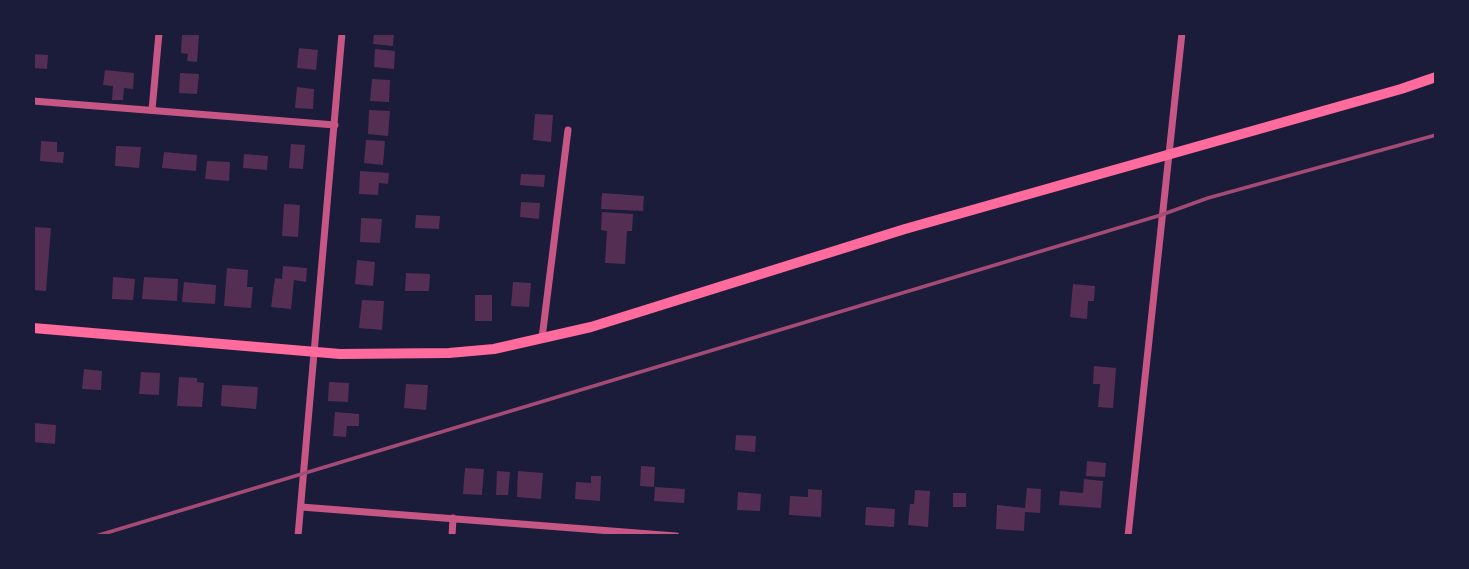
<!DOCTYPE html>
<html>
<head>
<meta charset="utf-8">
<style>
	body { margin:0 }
	#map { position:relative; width:1469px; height:569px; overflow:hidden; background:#1b1b3a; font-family:"Roboto Condensed",sans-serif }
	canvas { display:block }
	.frame { position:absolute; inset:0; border:35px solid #1b1b3a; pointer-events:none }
</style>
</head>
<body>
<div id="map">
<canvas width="1469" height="569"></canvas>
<div class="frame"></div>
</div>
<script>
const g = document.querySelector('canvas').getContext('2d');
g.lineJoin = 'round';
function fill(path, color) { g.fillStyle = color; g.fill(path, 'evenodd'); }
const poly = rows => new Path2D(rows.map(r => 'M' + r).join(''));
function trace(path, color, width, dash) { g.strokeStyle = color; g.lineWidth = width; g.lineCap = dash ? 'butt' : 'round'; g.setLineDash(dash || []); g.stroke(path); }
const building = poly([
	[182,33,199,35,197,62,187,61,188,54,181,53],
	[374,33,394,33,393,46,373,44],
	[299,48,318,50,316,70,297,68],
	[375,49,395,51,394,69,374,67],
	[33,54,48,55,47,69,33,68],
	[105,70,134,73,133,89,124,88,123,100,112,100,113,86,103,85],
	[180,73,199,74,197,94,179,93],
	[372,79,390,80,389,102,370,101],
	[297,87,314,89,313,109,295,108],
	[369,110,390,111,388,136,368,134],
	[535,114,553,115,551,142,533,140],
	[366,140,385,141,383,165,364,163],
	[41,141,57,142,57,152,64,152,63,163,40,161],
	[291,144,305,145,303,169,289,168],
	[116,146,141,147,139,168,115,166],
	[164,152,197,155,196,171,162,168],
	[244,154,268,156,267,170,243,168],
	[207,161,230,162,229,181,205,179],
	[360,171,389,173,388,184,379,183,378,195,359,194],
	[521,174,545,175,544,187,520,185],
	[602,193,644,196,643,211,601,209],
	[521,202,540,203,539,219,520,217],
	[284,204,300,205,298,237,282,236],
	[602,212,633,214,632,231,627,231,625,264,605,263,607,231,601,230],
	[416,215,440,216,439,229,415,228],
	[361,218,382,219,380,243,360,242],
	[33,227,51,228,46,291,33,290],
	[357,260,375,262,373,286,355,284],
	[283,266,307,268,306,282,294,280,291,309,271,307,275,278,282,279],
	[227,268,248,270,247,287,253,287,251,308,224,306],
	[406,273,430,274,429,291,405,291],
	[113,277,135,279,133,300,112,299],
	[144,277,178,279,177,301,142,299],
	[184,282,216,285,215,304,182,302],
	[513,282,531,283,529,307,511,306],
	[1073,284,1095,286,1094,301,1088,301,1087,319,1070,317],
	[475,295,492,295,492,321,475,321],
	[362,300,384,301,382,330,359,328],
	[1094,366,1116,368,1113,408,1098,407,1100,384,1093,384],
	[84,369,102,371,101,390,82,389],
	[141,372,160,373,159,395,139,394],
	[179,377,197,378,197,382,204,383,202,407,177,406],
	[329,382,349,383,348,402,328,401],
	[406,384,428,385,426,410,404,408],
	[222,385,258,387,256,409,221,406],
	[335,412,359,414,359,426,347,426,346,437,333,436],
	[33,423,56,425,55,444,33,442],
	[736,435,756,436,755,452,735,450],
	[1087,461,1106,463,1105,477,1086,476],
	[641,466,655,467,654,487,640,486],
	[465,468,484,469,482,495,463,494],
	[497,471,510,472,508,495,496,495],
	[518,471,543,473,541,499,517,497],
	[591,476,601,476,600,501,575,499,576,482,591,483],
	[1084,479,1103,481,1101,508,1059,505,1060,491,1083,493],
	[655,487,685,489,684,503,654,501],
	[1027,488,1041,489,1040,513,1025,512,1024,531,996,529,997,505,1025,508],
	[808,489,822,490,821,517,789,515,790,496,808,497],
	[915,490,930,491,928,527,908,525,910,504,914,504],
	[738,492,761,494,760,511,737,510],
	[953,493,966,493,966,507,953,507],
	[866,507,895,509,894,527,865,525]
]);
const minor = poly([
	[33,101,335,125],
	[152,110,159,33],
	[542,338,568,130],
	[301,507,676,536],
	[298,536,342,33],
	[452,536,453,518],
	[1128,536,1182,33]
]);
const primary = poly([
	[33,328,340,354,449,353,494,349,591,327,905,229,1401,89,1436,77]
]);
const rail = poly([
	[96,536,1161,215,1208,198,1436,135]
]);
fill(building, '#542f53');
trace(minor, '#c65784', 7);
trace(primary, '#ff6b9d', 10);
trace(rail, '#a44b75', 3.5);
</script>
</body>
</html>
